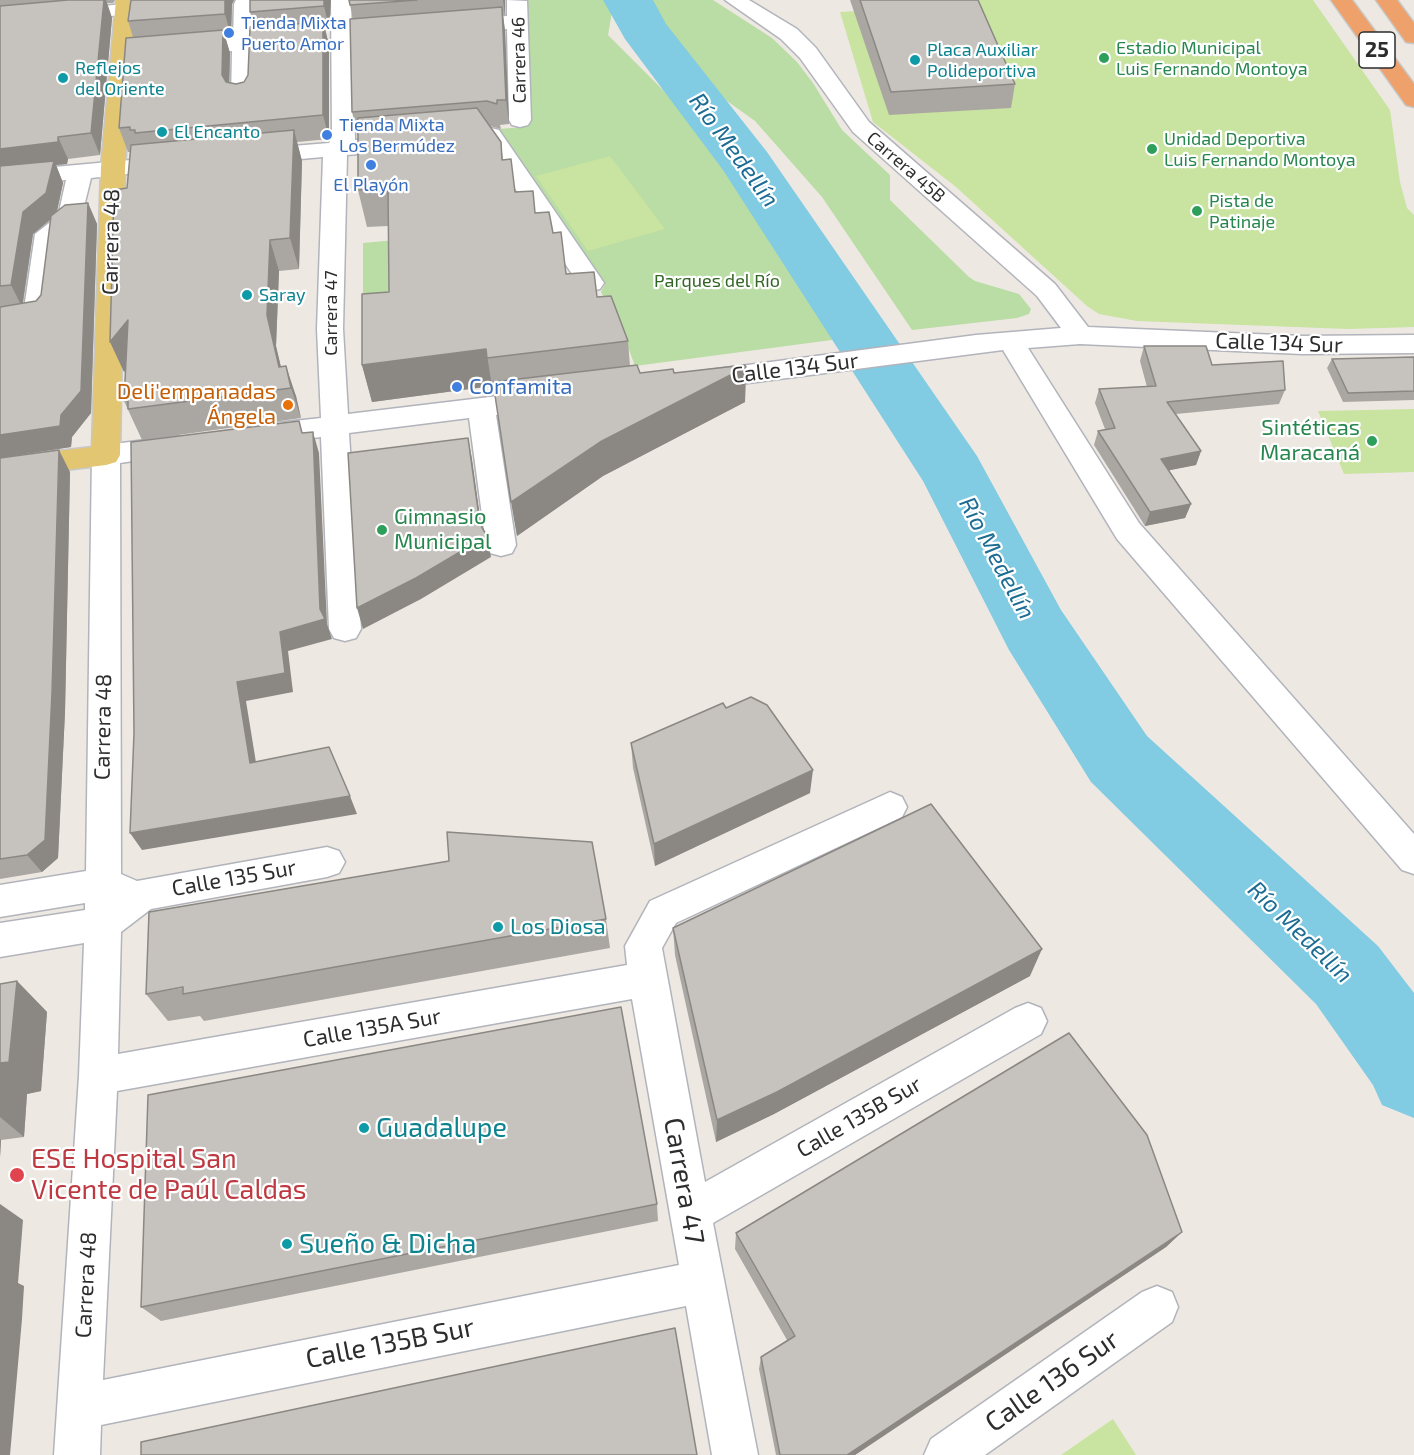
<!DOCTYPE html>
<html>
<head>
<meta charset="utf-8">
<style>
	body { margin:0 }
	canvas { display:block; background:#ede8e2 }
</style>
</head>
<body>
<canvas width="1414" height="1455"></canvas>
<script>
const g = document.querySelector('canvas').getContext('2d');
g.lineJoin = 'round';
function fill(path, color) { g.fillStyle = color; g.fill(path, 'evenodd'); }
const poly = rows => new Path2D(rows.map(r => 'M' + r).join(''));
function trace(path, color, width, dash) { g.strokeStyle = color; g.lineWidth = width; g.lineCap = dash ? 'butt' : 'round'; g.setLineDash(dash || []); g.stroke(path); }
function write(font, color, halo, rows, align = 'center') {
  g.font = font + ' "Exo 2",sans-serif'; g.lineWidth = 4.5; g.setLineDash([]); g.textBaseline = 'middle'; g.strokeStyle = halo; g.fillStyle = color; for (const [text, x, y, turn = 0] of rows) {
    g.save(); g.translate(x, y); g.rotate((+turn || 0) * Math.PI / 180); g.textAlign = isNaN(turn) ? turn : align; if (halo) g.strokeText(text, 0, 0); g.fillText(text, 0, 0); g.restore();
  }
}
const green = poly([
	[521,0,614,0,608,35,688,115,847,338,635,366,622,331,601,292,605,284,499,129,524,127],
	[642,0,713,0,772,38,797,62,813,83,842,130,890,175,890,200,969,277,975,281,1019,294,1031,309,1029,314,1017,318,912,330,822,197,755,121,685,71,643,19],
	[396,240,397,307,363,310,363,243]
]);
const pitch = poly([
	[925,0,1313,0,1390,110,1400,182,1407,208,1414,215,1414,327,1348,329,1137,321,1099,314,1087,306,956,187,873,122,840,12,927,7],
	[610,156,665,229,588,251,536,176],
	[1414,409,1414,472,1344,474,1318,411],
	[1113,1419,1136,1455,1061,1455]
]);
const river = poly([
	[603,0,653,0,666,24,767,152,977,456,1061,610,1147,736,1378,946,1414,993,1414,1118,1382,1105,1373,1085,1316,1004,1091,782,1009,650,923,481,723,170,625,39,603,0]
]);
const minor = poly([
	[236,0,252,0,254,4,254,36,295,33,303,34,306,39,303,44,295,45,254,49,253,99,250,104,242,106,234,104,231,99,232,51,182,56,174,54,171,49,174,44,182,42,233,38,234,4,236,0],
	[331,0,351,0,355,140,402,136,410,138,414,143,410,148,402,150,347,155,343,329,348,414,540,391,550,393,554,400,550,407,540,409,496,415,516,545,512,553,501,556,490,553,486,545,469,418,349,433,361,629,356,638,345,641,334,638,329,629,321,437,258,445,248,442,244,435,248,428,258,425,321,418,317,329,323,157,256,163,248,161,244,156,248,151,256,149,329,143,332,138,331,0],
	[507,0,527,1,531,120,528,125,520,127,512,125,509,120,507,29,460,32,452,31,449,26,452,21,460,20,507,16,507,0],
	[725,0,749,0,797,29,816,48,869,122,1055,284,1088,327,1302,336,1414,335,1414,353,1302,354,1080,344,1028,348,1139,523,1414,834,1414,874,1402,870,1117,539,1003,350,702,389,692,386,688,380,692,374,702,371,976,335,1061,328,1037,296,853,132,800,58,781,39,725,0],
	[126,4,133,6,137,10,133,14,0,26,0,14,126,4],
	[491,128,499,130,600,277,604,283,600,289,591,291,582,289,484,142,465,144,457,142,453,137,457,132,465,130,491,128],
	[174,156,182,158,186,163,182,168,91,178,81,219,59,237,49,316,45,322,36,324,0,329,0,311,24,309,35,234,58,216,66,180,0,186,0,172,174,156],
	[177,436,187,439,191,446,187,453,120,463,121,874,137,881,327,847,339,851,345,862,339,873,327,877,151,909,121,932,118,1054,627,965,625,946,650,901,890,792,902,797,907,807,902,817,676,923,662,948,705,1182,1015,1008,1028,1003,1041,1008,1047,1021,1041,1034,713,1223,758,1455,712,1455,686,1306,101,1425,100,1455,54,1455,79,1076,84,943,0,957,0,923,85,910,85,903,0,917,0,885,86,871,92,455,96,448,106,445,177,436],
	[632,999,679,1265,103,1380,117,1091,632,999],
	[1157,1286,1172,1292,1178,1307,1172,1322,985,1455,924,1455,931,1439,1142,1292,1157,1286]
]);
const major = poly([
	[116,0,136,0,125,168,120,455,116,462,106,465,0,478,0,458,92,447,101,168,116,0]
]);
const highway = poly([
	[1331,0,1352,0,1414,84,1414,107,1406,105,1331,0],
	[1376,0,1397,0,1414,23,1414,43,1406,42,1376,0]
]);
const wall = poly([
	[0,0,115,0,113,3,107,3,112,18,100,155,68,159,67,164,56,165,63,183,57,212,88,203,97,224,91,413,72,437,71,447,5,457,70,472,65,712,58,858,42,872,0,879],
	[51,219,41,295,36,301,23,304,33,234],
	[131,0,234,0,232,4,231,36,225,36,230,53,229,83,236,84,244,82,248,75,254,27,250,12,250,0,331,0,329,28,325,28,329,45,329,139,297,142,302,161,299,269,279,271,276,346,281,367,296,396,301,418,142,440,124,401,126,370,124,372,127,188,130,152,128,152,119,128,133,37,128,21],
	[349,0,505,0,505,15,503,15,505,31,509,124,500,125,501,129,490,126,501,142,503,160,515,192,535,213,553,233,566,274,597,297,628,341,630,366,640,373,674,373,746,367,745,402,603,476,517,536,495,395,493,395,492,386,372,402,362,365,389,292,388,226,367,227,358,190,358,137,352,112,353,19],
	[850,0,978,0,1015,84,1011,108,889,115],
	[1144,346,1212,365,1285,390,1279,404,1176,414,1201,451,1196,465,1169,470,1191,504,1185,518,1145,526,1094,445,1098,431,1105,429,1095,403,1099,389,1147,387,1140,361],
	[1414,357,1414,400,1343,402,1327,368,1332,359],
	[726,708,810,793,655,866,633,768,631,743],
	[606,919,610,948,204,1021,200,1016,168,1021,146,994],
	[673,928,1030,976,774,1114,716,1142,675,955],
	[17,981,47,1012,41,1091,27,1094,24,1137,1,1140,0,1157,0,984],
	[657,1204,658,1221,161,1321,141,1307],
	[1182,1232,1166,1247,855,1455,776,1455,759,1369,761,1357,787,1340,735,1249,736,1233]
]);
const shadedWall = poly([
	[104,0,106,0,112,18,100,155,91,133],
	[225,0,234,0,232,4,231,36,225,14],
	[324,0,331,0,329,28,324,6],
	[503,0,505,0,505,15],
	[502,7,505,31,509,124,506,100],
	[323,22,329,45,329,139,323,115],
	[223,30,230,53,229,99,222,75],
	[294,130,302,161,299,269,290,238],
	[58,137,68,159,67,164,56,165,63,183,56,215,33,234,22,307,11,285,23,212,0,172,0,149],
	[88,203,97,224,91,413,72,437,71,447,0,458,0,435,61,415],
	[270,240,279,271,276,346,286,389,279,367,267,315],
	[128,320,141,350,124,372,110,342],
	[486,349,492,386,372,402,362,365],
	[286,366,296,396,301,418,291,388],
	[746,367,745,402,603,476,517,536,511,502,600,442],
	[313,432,319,453,327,624,332,639,288,651,293,692,246,701,259,781,250,763,237,682,280,632,320,609],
	[468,438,472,459,483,539,487,536,491,557,421,599,363,629,357,608,480,524],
	[59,450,70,472,65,712,58,858,42,872,27,855],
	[1201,451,1196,465,1156,473,1161,459],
	[1191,504,1185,518,1145,526,1150,512],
	[813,770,810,793,655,866,654,844],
	[350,796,357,814,142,850,130,833],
	[1042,949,1030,976,774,1114,716,1142,717,1120],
	[17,981,47,1012,41,1091,27,1094,24,1137,0,1117,0,1063],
	[0,1139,1,1140,0,1157],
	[0,1204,23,1220,18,1283,24,1286,22,1319,10,1455,0,1455],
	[1182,1232,1166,1247,855,1455,847,1455]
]);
const building = poly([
	[68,0,104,0,91,133,58,137,58,142,0,149,0,6,68,0],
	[131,0,225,0,225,14,128,21,131,0],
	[250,0,324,0,324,6,250,12,250,0],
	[349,0,417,0,350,5,349,0],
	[860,0,978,0,1015,84,891,92,860,0],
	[502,7,506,100,497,100,497,104,487,101,352,112,350,19,502,7],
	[323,22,323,115,135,133,135,130,130,130,130,127,119,128,126,38,223,30,222,75,226,82,236,84,244,82,248,75,250,27,323,22],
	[477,108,501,142,502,160,511,159,515,192,533,191,535,213,549,212,553,233,561,232,566,274,594,272,597,297,611,296,628,341,487,358,486,349,362,365,362,294,389,292,388,188,358,190,358,118,477,108],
	[294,130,290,238,270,240,267,315,279,367,286,366,291,388,128,409,128,401,124,401,128,320,110,342,114,190,127,188,131,145,294,130],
	[54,161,46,193,23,212,11,285,0,286,0,166,54,161],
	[88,203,81,391,61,415,60,426,0,435,0,307,36,301,41,295,51,216,65,205,88,203],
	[1144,346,1206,346,1212,365,1283,361,1285,390,1167,402,1201,451,1161,459,1191,504,1150,512,1098,431,1115,428,1099,389,1156,386,1144,346],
	[1414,357,1414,391,1348,393,1332,359,1414,357],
	[637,365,640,373,673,369,674,373,745,365,746,367,600,442,511,502,493,382,637,365],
	[299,421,302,433,313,432,320,609,325,619,280,632,285,673,237,682,250,763,329,747,350,796,130,833,134,733,131,442,299,421],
	[468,438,480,524,487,536,416,578,357,608,348,453,468,438],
	[59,450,52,693,45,840,27,855,0,859,0,458,59,450],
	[751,697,767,705,813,770,654,844,631,743,723,703,726,708,751,697],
	[931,804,1042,949,777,1092,717,1120,673,928,931,804],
	[447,832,592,842,606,919,183,994,183,987,146,994,149,912,449,861,447,832],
	[17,981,9,1062,0,1063,0,984,17,981],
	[621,1007,657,1204,141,1307,148,1095,621,1007],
	[1069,1033,1147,1135,1182,1232,847,1455,780,1455,761,1357,795,1336,736,1233,1069,1033],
	[675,1328,697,1455,141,1455,141,1442,675,1328]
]);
const markers = [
	[229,33,6,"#3f7fe0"],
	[1104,58,6,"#2e9e5b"],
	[915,60,6,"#0f9aa8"],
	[63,78,6,"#0f9aa8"],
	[162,132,6,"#0f9aa8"],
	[327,135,6,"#3f7fe0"],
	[1152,149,6,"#2e9e5b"],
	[371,165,6,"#3f7fe0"],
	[1197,211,6,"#2e9e5b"],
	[247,295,6,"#0f9aa8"],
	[457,387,6,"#3f7fe0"],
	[288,405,6,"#e8710a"],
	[1372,441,6,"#2e9e5b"],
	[382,530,6,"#2e9e5b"],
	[498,927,6,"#0f9aa8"],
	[364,1128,6,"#0f9aa8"],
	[17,1175,8,"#e0444e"],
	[287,1244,6,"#0f9aa8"]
];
const farShopnames = [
	["Tienda Mixta",241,23],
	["Puerto Amor",241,44],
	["Tienda Mixta",339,125],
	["Los Bermúdez",339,146],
	["El Playón",371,185,"center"]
];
const farLeisurenames = [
	["Estadio Municipal",1116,48],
	["Luis Fernando Montoya",1116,69],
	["Unidad Deportiva",1164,139],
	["Luis Fernando Montoya",1164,160],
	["Pista de",1209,201],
	["Patinaje",1209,222]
];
const farCulturenames = [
	["Placa Auxiliar",927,50],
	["Polideportiva",927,71],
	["Reflejos",75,68],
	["del Oriente",75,89],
	["El Encanto",174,132],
	["Saray",259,295]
];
const farStreetnames = [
	["Carrera 46",519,60,-91],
	["Carrera 45B",906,167,41],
	["Carrera 47",331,313,-90]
];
const farParknames = [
	["Parques del Río",717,281]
];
const shields = [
	[1377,50,36]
];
const shieldNames = [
	["25",1377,50]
];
const streetNames = [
	["Carrera 48",111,242,-89],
	["Calle 134 Sur",1279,343,2],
	["Calle 134 Sur",795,368,-7],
	["Carrera 48",103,727,-89],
	["Calle 135 Sur",234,878,-10],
	["Calle 135A Sur",372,1028,-10],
	["Calle 135B Sur",859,1117,-30],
	["Carrera 48",86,1285,-87]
];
const shopNames = [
	["Confamita",469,387]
];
const foodNames = [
	["Deli'empanadas",276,392],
	["Ángela",276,417]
];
const leisureNames = [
	["Sintéticas",1360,428],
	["Maracaná",1360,453],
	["Gimnasio",394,517,"left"],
	["Municipal",394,542,"left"]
];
const cultureNames = [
	["Los Diosa",510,927]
];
const waterNames = [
	["Río Medellín",734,150,54],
	["Río Medellín",997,558,62],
	["Río Medellín",1300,932,44]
];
const nearCulturenames = [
	["Guadalupe",376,1128],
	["Sueño & Dicha",299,1244]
];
const nearHealthnames = [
	["ESE Hospital San",31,1159],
	["Vicente de Paúl Caldas",31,1190]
];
const nearStreetnames = [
	["Carrera 47",684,1181,80],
	["Calle 135B Sur",390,1343,-11],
	["Calle 136 Sur",1052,1381,-35]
];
fill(green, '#b9dda4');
fill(pitch, '#c9e3a1');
fill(river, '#81cbe3');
trace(minor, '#b2b4bc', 3);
trace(major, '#c8c8c8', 3);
trace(highway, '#c8c8c8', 3);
fill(minor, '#fff');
fill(major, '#e3c671');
fill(highway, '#eea16b');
fill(wall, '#aaa7a3');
fill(shadedWall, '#8b8884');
fill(building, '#c6c2bd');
trace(building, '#8b8884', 1.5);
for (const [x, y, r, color] of markers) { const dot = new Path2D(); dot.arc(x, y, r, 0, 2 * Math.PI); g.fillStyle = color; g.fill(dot); trace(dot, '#fff', 2); }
write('18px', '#366cbe', '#fff', farShopnames, 'left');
write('18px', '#27864d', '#fff', farLeisurenames, 'left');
write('18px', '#0d838f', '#fff', farCulturenames, 'left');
write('18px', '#2d2d2d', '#fff', farStreetnames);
write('18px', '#326523', '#fff', farParknames);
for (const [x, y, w] of shields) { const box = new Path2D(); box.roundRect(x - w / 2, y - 18, w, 36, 4.5); g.fillStyle = '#fff'; g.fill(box); trace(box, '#2d2d2d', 1.5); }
write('bold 21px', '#2d2d2d', null, shieldNames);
write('22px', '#2d2d2d', '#fff', streetNames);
write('22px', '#366cbe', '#fff', shopNames, 'left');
write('22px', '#c56008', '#fff', foodNames, 'right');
write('22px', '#27864d', '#fff', leisureNames, 'right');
write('22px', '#0d838f', '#fff', cultureNames, 'left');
write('italic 24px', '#1c6c93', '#fff', waterNames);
write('27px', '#0d838f', '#fff', nearCulturenames, 'left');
write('27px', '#be3a42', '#fff', nearHealthnames, 'left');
write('27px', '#2d2d2d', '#fff', nearStreetnames);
</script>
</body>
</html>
